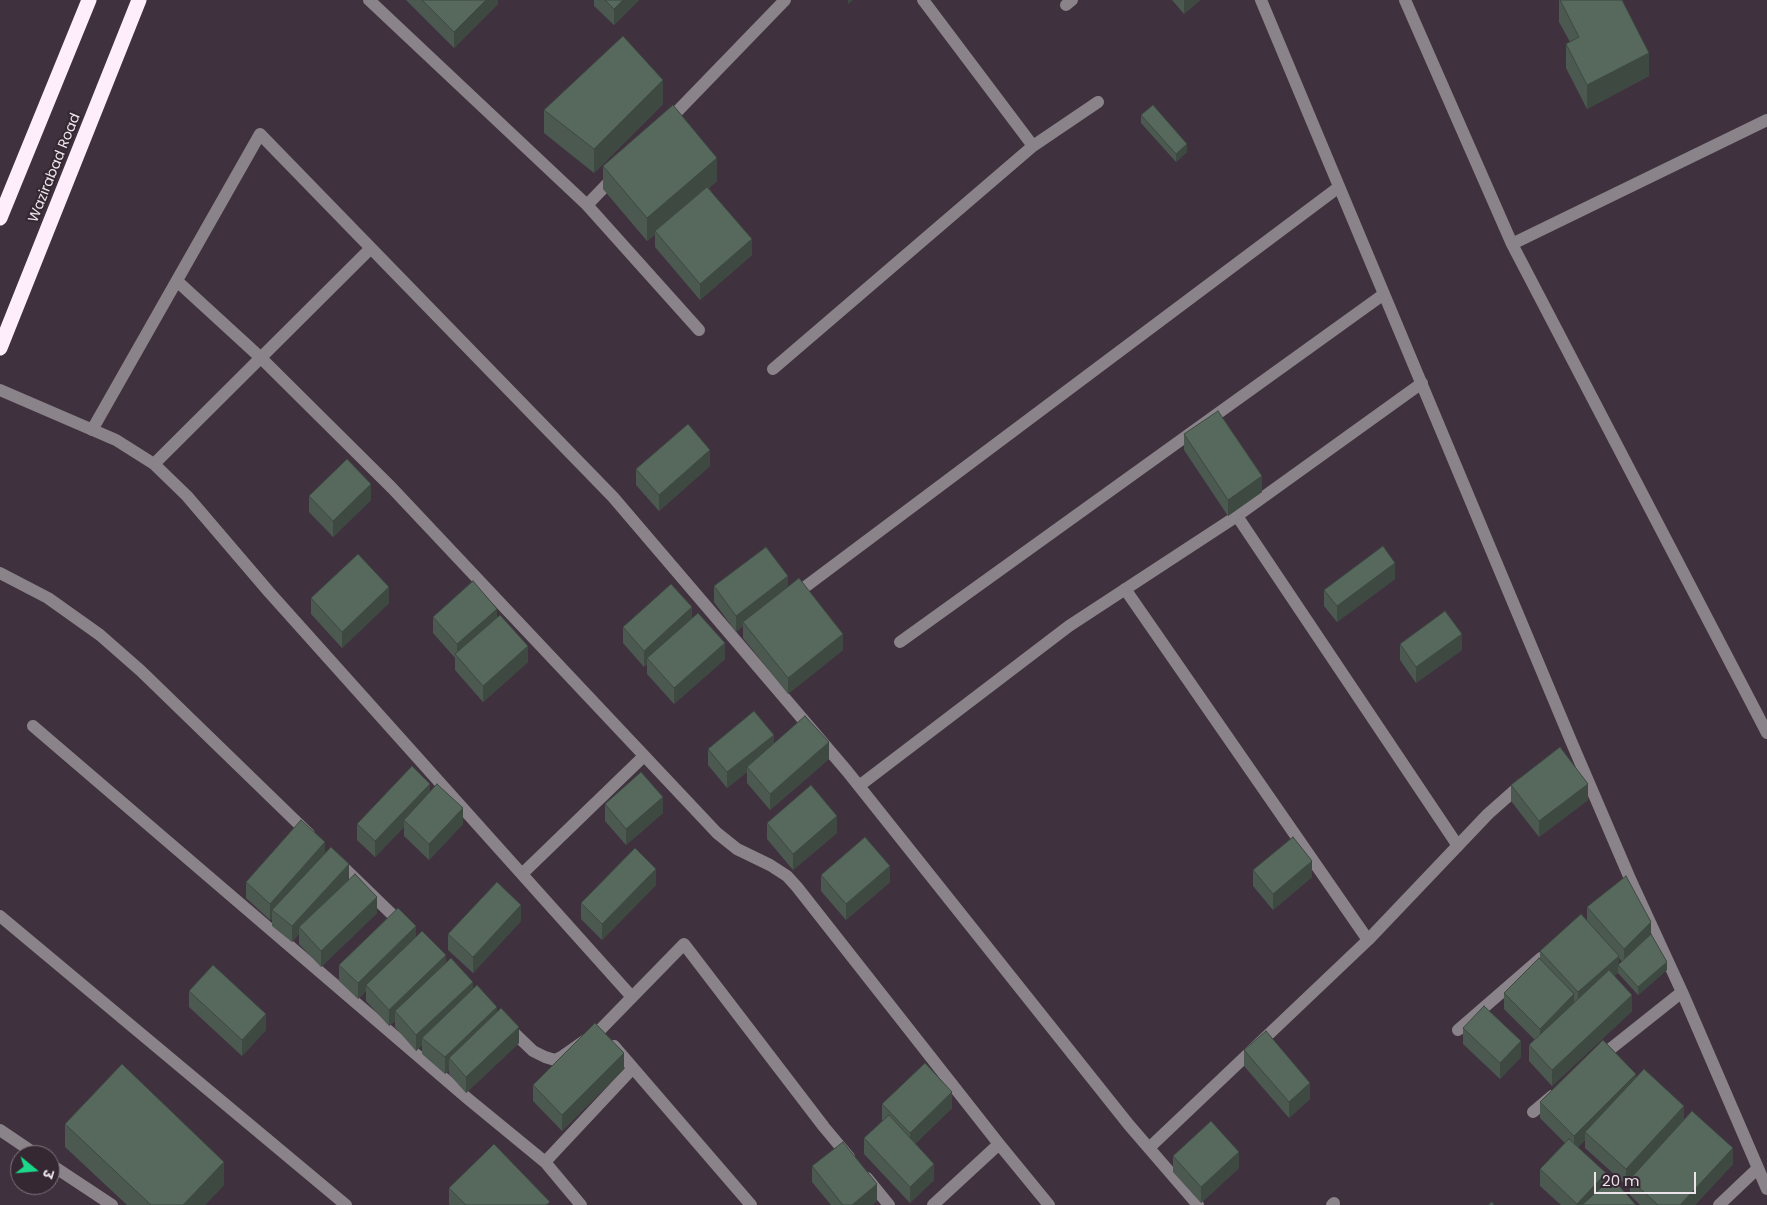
<!DOCTYPE html>
<html>
<head>
<meta charset="utf-8">
<style>
	body { margin:0 }
	#map { position:relative; width:1767px; height:1205px; overflow:hidden; background:#3f323e; font-family:Poppins,"Noto Sans Devanagari",sans-serif }
	canvas { display:block }
	.north { position:absolute; left:10px; top:1145px; width:50px; height:50px; box-sizing:border-box; background:#352833; border:1px solid #7e737d; border-radius:50%; rotate:107deg; font-size:14px; font-weight:700; line-height:20px; text-align:center; color:#ece4eb }
	.north::after { content:''; display:block; margin:auto; width:18px; height:22px; background:#1bd988; clip-path:polygon(50% 0,100% 100%,50% 72%,0 100%) }
	.scale { position:absolute; left:1594px; top:1172px; width:102px; height:22px; box-sizing:border-box; border:2px solid #ece4eb; border-top:0; padding-left:6px; font-size:15px; line-height:18px; white-space:nowrap; color:#ece4eb; -webkit-text-stroke:4px #352833; paint-order:stroke }
</style>
</head>
<body>
<div id="map">
<canvas width="1767" height="1205"></canvas>
<div class="north">उ</div>
<div class="scale">20 m</div>
</div>
<script>
const g = document.querySelector('canvas').getContext('2d');
g.lineJoin = 'round';
const poly = rows => new Path2D(rows.map(r => 'M' + r).join(''));
function trace(path, color, width, dash) { g.strokeStyle = color; g.lineWidth = width; g.lineCap = dash ? 'butt' : 'round'; g.setLineDash(dash || []); g.stroke(path); }
function fill(path, color) { g.fillStyle = color; g.fill(path, 'evenodd'); }
function write(font, color, halo, rows, align = 'center') {
  g.font = font + ' Poppins,sans-serif'; g.lineWidth = 4.5; g.setLineDash([]); g.textBaseline = 'middle'; g.strokeStyle = halo; g.fillStyle = color; for (const [text, x, y, turn = 0] of rows) {
    g.save(); g.translate(x, y); g.rotate((+turn || 0) * Math.PI / 180); g.textAlign = isNaN(turn) ? turn : align; if (halo) g.strokeText(text, 0, 0); g.fillText(text, 0, 0); g.restore();
  }
}
const minor = poly([
	[369,0,587,205,699,330],
	[923,0,1033,146],
	[1261,0,1571,741,1631,881,1682,992,1767,1189],
	[1405,0,1512,244,1767,733],
	[1066,5,1072,0],
	[667,122,785,0],
	[587,205,613,178],
	[1512,244,1767,120],
	[177,281,261,358,392,488,717,833,737,849,770,865,787,876,797,887,999,1144,1049,1205],
	[773,369,1033,146,1098,102],
	[0,390,116,440,154,464,187,496,269,592,632,997],
	[92,430,260,134,613,497,847,771,1129,1125,1198,1205],
	[154,464,371,248],
	[1237,516,1458,846],
	[0,573,48,598,100,635,141,671,309,834],
	[1125,589,1368,940],
	[793,596,1339,187],
	[900,642,1384,294],
	[33,726,467,1098,545,1162,581,1205],
	[859,786,1069,626,1237,516,1422,383],
	[338,862,404,926],
	[522,874,644,756],
	[0,916,346,1205],
	[508,1027,533,1051,545,1057,555,1060,563,1056,600,1030,684,944,824,1127,849,1157],
	[1458,1030,1541,958],
	[614,1046,751,1205],
	[1599,1058,1682,992],
	[1533,1112,1552,1096],
	[0,1130,37,1155],
	[1149,1148,1368,940,1488,814,1523,783],
	[545,1162,633,1068],
	[50,1164,112,1205],
	[867,1178,889,1205],
	[933,1205,999,1144],
	[1332,1205,1334,1203],
	[1719,1205,1758,1168]
]);
const highway = poly([
	[0,218,89,0],
	[0,348,139,0]
]);
const wall = poly([
	[406,0,498,0,498,4,454,48],
	[594,0,639,0,614,25,594,6],
	[1172,0,1200,0,1184,14],
	[1559,0,1622,0,1649,76,1587,109,1566,68,1566,44,1570,42,1559,22],
	[663,104,594,173,544,133,544,110],
	[1141,115,1187,152,1176,162,1141,123],
	[603,166,717,181,709,188,752,255,700,300,655,247,655,235,647,241,603,189],
	[1184,434,1262,492,1228,516,1184,450],
	[710,466,659,511,636,485,636,469],
	[309,496,371,500,333,537,309,512],
	[1395,579,1337,622,1324,606,1324,590],
	[714,586,788,586,843,650,788,694,743,638,743,626,736,632,714,602],
	[311,598,389,603,342,648,311,614],
	[433,617,497,617,528,662,483,702,455,670,455,658,433,633],
	[692,618,725,659,674,704,647,674,647,664,644,667,623,643,623,627],
	[1400,644,1462,650,1416,683,1400,660],
	[774,744,829,759,770,810,747,783,747,772,727,788,708,765,708,749],
	[1511,785,1588,800,1539,837,1511,801],
	[430,791,463,824,429,860,404,836,404,827,375,857,357,840,357,824],
	[605,804,663,813,626,845,605,821],
	[767,823,837,833,793,870,767,839],
	[325,853,377,913,321,967,299,944,299,934,292,942,272,926,272,919,270,920,246,898,246,882],
	[1253,870,1312,877,1273,910,1253,886],
	[821,875,890,882,846,920,821,891],
	[656,885,602,940,581,919,581,903],
	[1587,907,1651,934,1667,970,1638,995,1618,973,1614,976,1632,1011,1552,1086,1529,1061,1529,1045,1535,1040,1504,1009,1504,993,1540,959,1540,951,1587,920],
	[1619,958,1622,962,1619,964],
	[521,921,473,973,448,950,448,934],
	[416,937,446,963,473,989,497,1011,519,1043,466,1093,449,1074,449,1070,445,1074,422,1054,422,1045,416,1051,395,1027,395,1021,389,1026,366,1001,366,991,358,999,339,981,339,965],
	[189,991,266,1030,242,1056,189,1007],
	[1463,1028,1521,1057,1500,1079,1463,1044],
	[1244,1050,1310,1099,1289,1118,1244,1066],
	[624,1069,562,1131,533,1101,533,1085],
	[1636,1077,1733,1164,1695,1205,1640,1205,1630,1195,1630,1181,1626,1185,1585,1148,1585,1140,1578,1147,1606,1184,1636,1205,1561,1205,1540,1186,1540,1169,1565,1143,1540,1118,1540,1102],
	[882,1104,952,1108,915,1144,934,1180,910,1203,864,1154,864,1138,883,1121,882,1120],
	[65,1124,224,1185,205,1205,127,1205,65,1147],
	[1173,1156,1239,1168,1201,1203,1173,1172],
	[812,1166,877,1201,872,1205,831,1205,812,1182],
	[449,1188,550,1205,450,1205,449,1204]
]);
const shadedWall = poly([
	[486,0,498,0,498,4,454,48,454,32],
	[623,0,639,0,614,25,614,9],
	[848,0,853,0,848,4],
	[1184,0,1200,0,1184,14],
	[1649,53,1649,76,1587,109,1587,85],
	[663,80,663,104,594,173,594,149],
	[1187,144,1187,152,1176,162,1176,154],
	[717,158,717,181,657,233,655,231,655,235,647,241,647,218],
	[752,239,752,255,700,300,700,284],
	[710,450,710,466,659,511,659,495],
	[1262,476,1262,492,1228,516,1228,500],
	[371,484,371,500,333,537,333,521],
	[1395,563,1395,579,1337,622,1337,606],
	[788,576,788,592,743,622,743,626,736,632,736,616],
	[389,587,389,603,342,648,342,632],
	[692,607,692,624,647,658,647,664,644,667,644,651],
	[497,609,497,625,457,657,457,644],
	[843,634,843,650,788,694,788,678],
	[1462,634,1462,650,1416,683,1416,667],
	[725,643,725,659,674,704,674,688],
	[528,646,528,662,483,702,483,686],
	[774,735,774,751,747,767,747,772,727,788,727,772],
	[829,742,829,759,770,810,770,794],
	[430,784,430,800,404,820,404,827,375,857,375,841],
	[1588,784,1588,800,1539,837,1539,821],
	[663,797,663,813,626,845,626,829],
	[463,808,463,824,429,860,429,844],
	[837,816,837,833,793,870,793,854],
	[325,842,325,858,272,910,272,919,270,920,270,904],
	[1312,861,1312,877,1273,910,1273,894],
	[349,864,349,880,299,927,299,934,292,942,292,926],
	[890,866,890,882,846,920,846,904],
	[656,869,656,885,602,940,602,924],
	[377,897,377,913,321,967,321,951],
	[521,905,521,921,473,973,473,957],
	[1651,922,1651,938,1624,965,1624,949],
	[416,926,416,943,366,985,366,991,358,999,358,983],
	[446,955,446,971,395,1011,395,1021,389,1026,389,1010],
	[1619,956,1619,967,1618,965,1618,973,1578,1009,1578,992],
	[1667,962,1667,970,1638,995,1638,987],
	[473,982,473,998,422,1038,422,1045,416,1051,416,1035],
	[1574,994,1574,1010,1540,1045,1540,1029],
	[1632,995,1632,1011,1552,1086,1552,1070],
	[497,1007,497,1023,449,1058,449,1070,445,1074,445,1057],
	[266,1014,266,1030,242,1056,242,1040],
	[519,1027,519,1043,466,1093,466,1077],
	[1521,1041,1521,1057,1500,1079,1500,1063],
	[624,1053,624,1069,562,1131,562,1115],
	[1636,1074,1636,1090,1585,1132,1585,1140,1574,1152,1574,1136],
	[1310,1083,1310,1099,1289,1118,1289,1102],
	[952,1092,952,1108,910,1149,910,1133],
	[1684,1106,1684,1122,1630,1179,1630,1181,1626,1185,1626,1169],
	[1733,1148,1733,1164,1695,1205,1680,1205],
	[1239,1152,1239,1168,1201,1203,1201,1187],
	[224,1162,224,1185,205,1205,183,1205],
	[934,1164,934,1180,910,1203,910,1187],
	[1606,1173,1606,1189,1591,1205,1577,1205,1577,1204],
	[877,1184,877,1201,872,1205,852,1205]
]);
const building = poly([
	[422,0,486,0,454,32,422,0],
	[605,0,623,0,614,9,605,0],
	[1560,0,1622,0,1649,53,1587,85,1566,44,1579,37,1560,0],
	[623,36,663,80,594,149,544,110,623,36],
	[673,105,717,158,647,218,603,166,673,105],
	[1153,105,1187,144,1176,154,1141,115,1153,105],
	[707,187,752,239,700,284,655,231,707,187],
	[1218,411,1262,476,1228,500,1184,434,1218,411],
	[688,424,710,450,659,495,636,469,688,424],
	[347,459,371,484,333,521,309,496,347,459],
	[1383,546,1395,563,1337,606,1324,590,1383,546],
	[766,547,788,576,736,616,714,586,766,547],
	[358,554,389,587,342,632,311,598,358,554],
	[799,578,843,634,788,678,743,622,799,578],
	[473,581,497,609,457,644,433,617,473,581],
	[671,584,692,607,644,651,623,627,671,584],
	[1445,611,1462,634,1416,667,1400,644,1445,611],
	[698,613,725,643,674,688,647,658,698,613],
	[500,615,528,646,483,686,455,654,500,615],
	[754,711,774,735,727,772,708,749,754,711],
	[805,716,829,742,770,794,747,767,805,716],
	[1560,747,1588,784,1539,821,1511,785,1560,747],
	[412,766,430,784,375,841,357,824,412,766],
	[641,772,663,797,626,829,605,804,641,772],
	[437,784,463,808,429,844,404,820,437,784],
	[811,785,837,816,793,854,767,823,811,785],
	[301,820,325,842,270,904,246,882,301,820],
	[865,837,890,866,846,904,821,875,865,837],
	[1293,837,1312,861,1273,894,1253,870,1293,837],
	[331,847,349,864,292,926,272,910,331,847],
	[635,848,656,869,602,924,581,903,635,848],
	[355,874,377,897,321,951,299,927,355,874],
	[1626,876,1651,922,1624,949,1587,907,1626,876],
	[497,882,521,905,473,957,448,934,497,882],
	[398,908,416,926,358,983,339,965,398,908],
	[1581,914,1619,956,1578,992,1540,951,1581,914],
	[422,931,446,955,389,1010,366,985,422,931],
	[1651,934,1667,962,1638,987,1618,965,1651,934],
	[451,958,473,982,416,1035,395,1011,451,958],
	[1539,958,1574,994,1540,1029,1504,993,1539,958],
	[213,965,266,1014,242,1040,189,991,213,965],
	[1609,970,1632,995,1552,1070,1529,1045,1609,970],
	[477,985,497,1007,445,1057,422,1038,477,985],
	[1484,1006,1521,1041,1500,1063,1463,1028,1484,1006],
	[501,1008,519,1027,466,1077,449,1058,501,1008],
	[595,1023,624,1053,562,1115,533,1085,595,1023],
	[1266,1031,1310,1083,1289,1102,1244,1050,1266,1031],
	[1603,1040,1636,1074,1574,1136,1540,1102,1603,1040],
	[925,1063,952,1092,910,1133,882,1104,925,1063],
	[122,1064,224,1162,183,1205,151,1205,65,1124,122,1064],
	[1644,1069,1684,1106,1626,1169,1585,1132,1644,1069],
	[1692,1111,1733,1148,1680,1205,1658,1205,1630,1179,1692,1111],
	[889,1115,934,1164,910,1187,864,1138,889,1115],
	[1211,1121,1239,1152,1201,1187,1173,1156,1211,1121],
	[1569,1139,1606,1173,1577,1204,1540,1169,1569,1139],
	[843,1142,877,1184,852,1205,843,1205,812,1166,843,1142],
	[494,1144,550,1202,546,1205,466,1205,449,1188,494,1144],
	[1612,1178,1636,1205,1582,1205,1612,1178],
	[1492,1202,1494,1205,1488,1205,1492,1202]
]);
const streetNames = [
	["Wazirabad Road",55,168,-68]
];
trace(minor, '#8a848a', 12);
trace(highway, '#feeefc', 15);
fill(wall, '#4b5950');
fill(shadedWall, '#3d4941');
fill(building, '#57685d');
trace(building, '#3d4941', 1);
write('14px', '#ece4eb', '#352833', streetNames);
</script>
</body>
</html>
